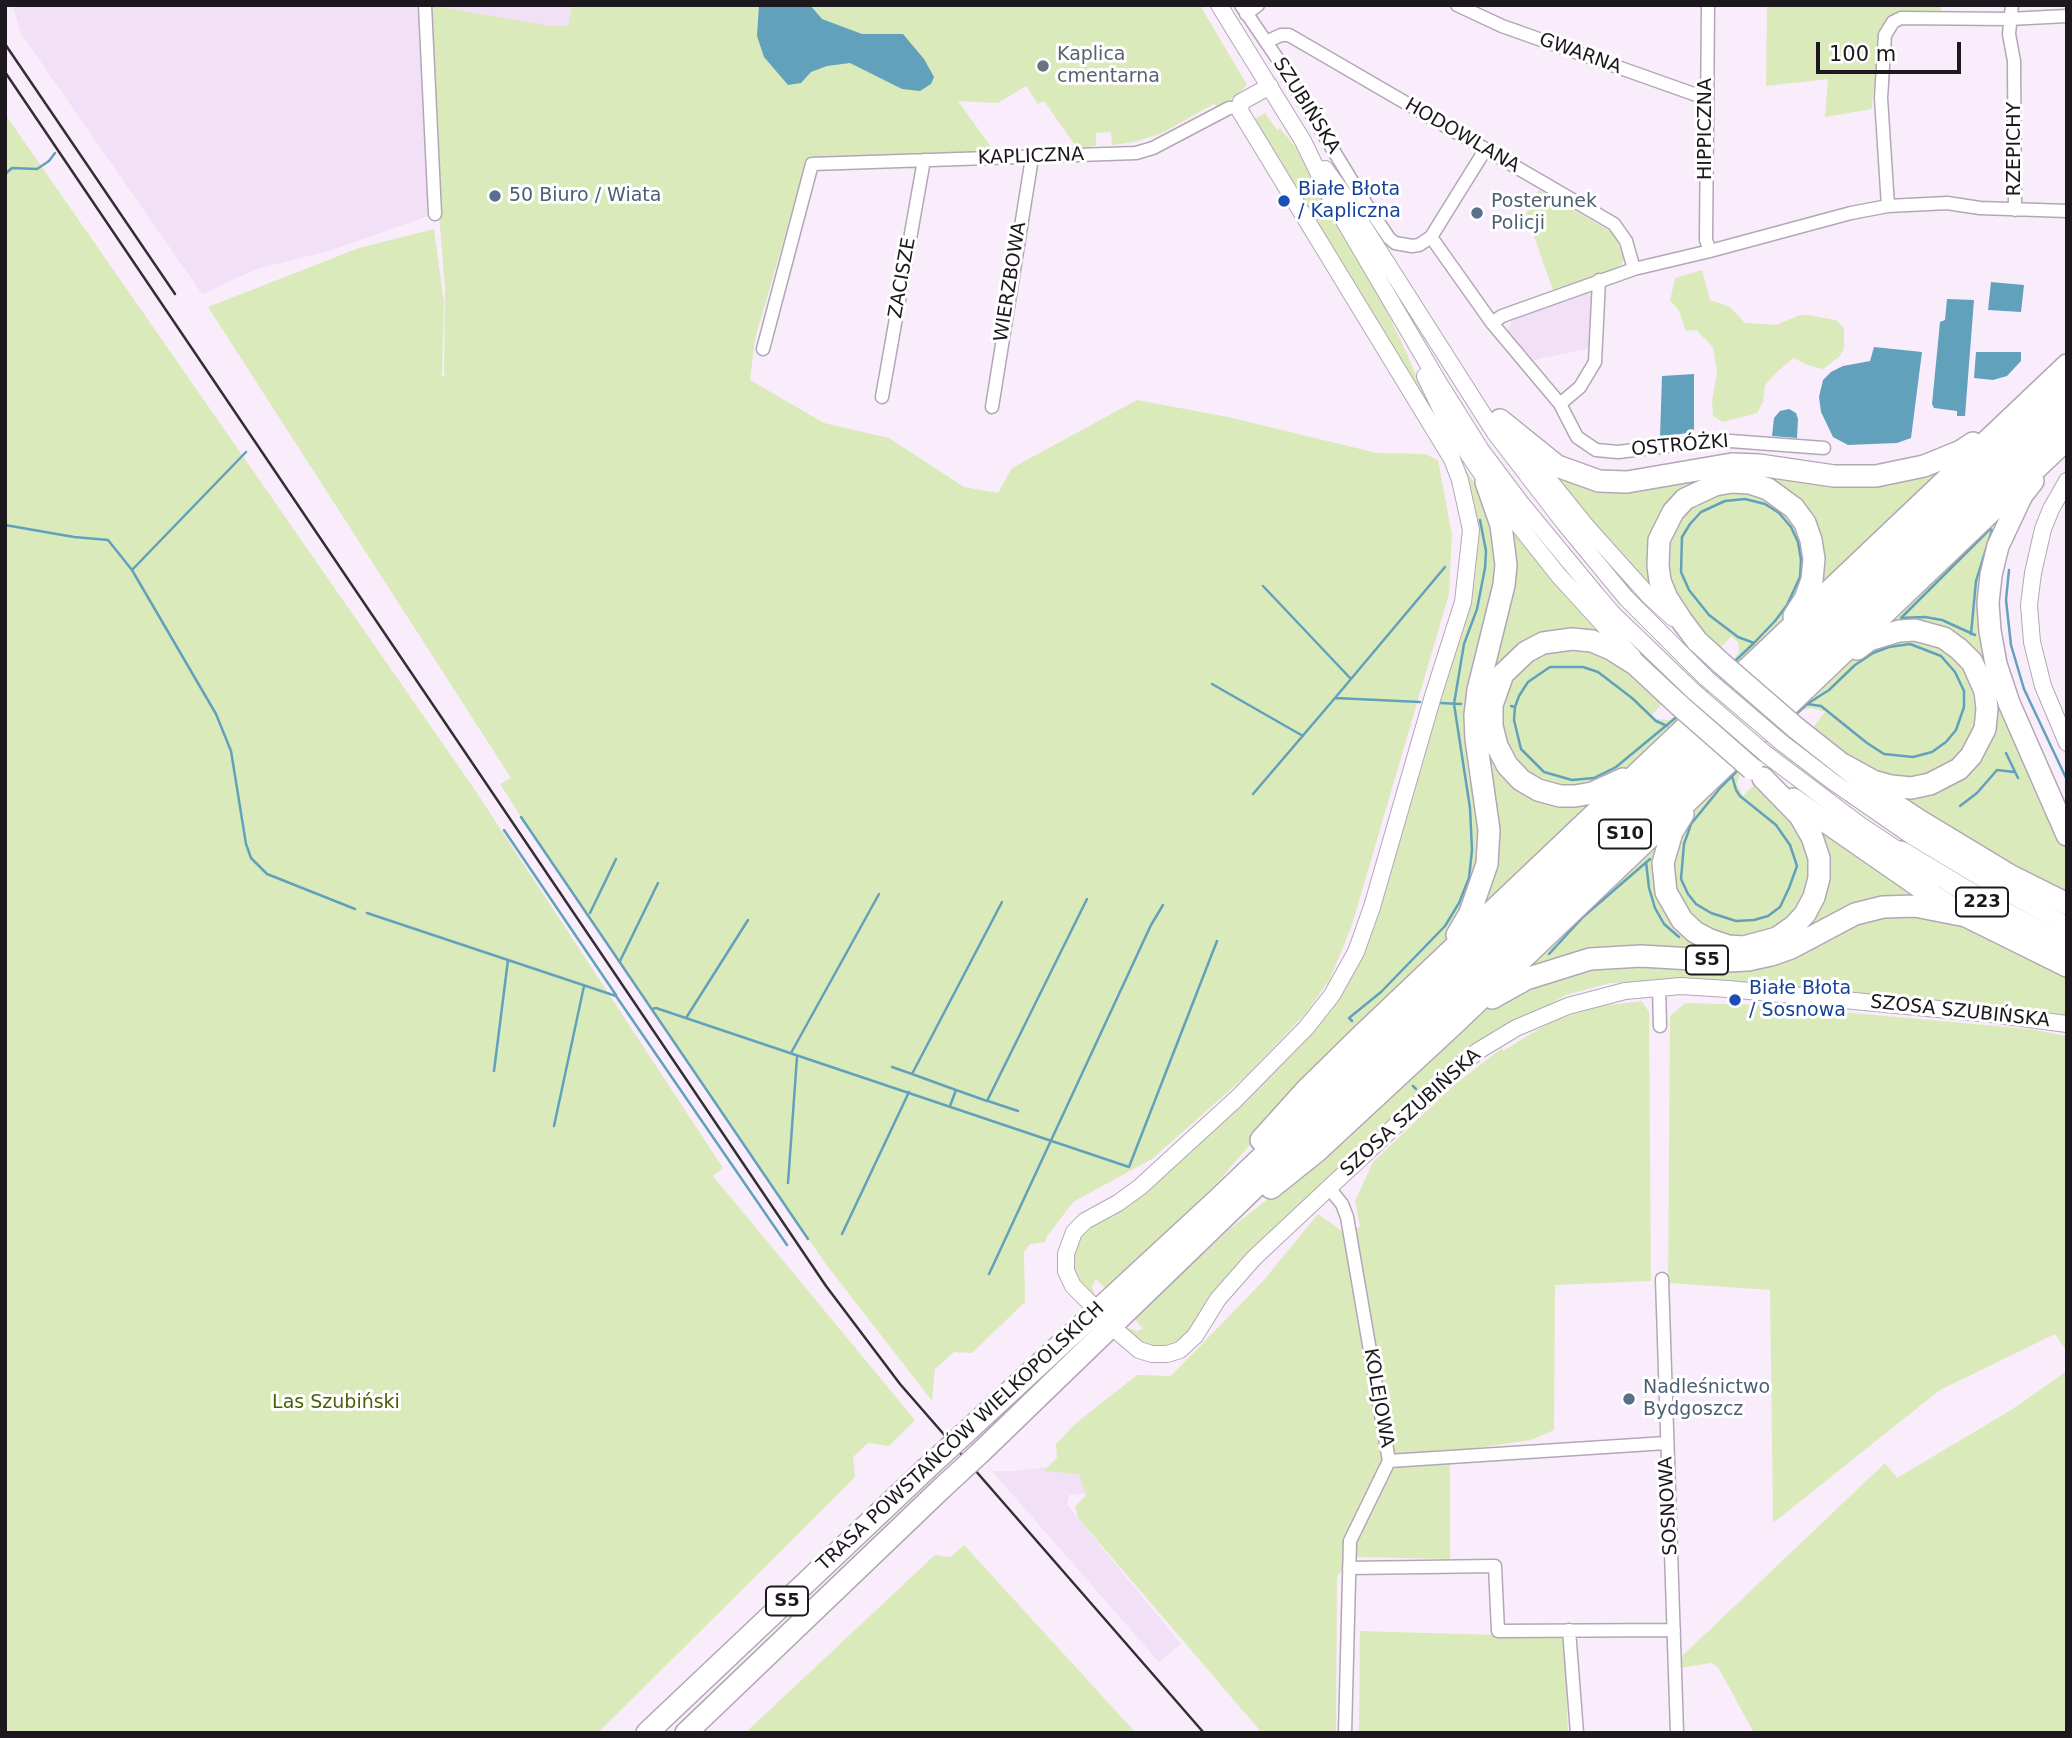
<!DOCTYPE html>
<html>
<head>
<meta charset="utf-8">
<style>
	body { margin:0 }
	#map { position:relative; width:2072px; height:1738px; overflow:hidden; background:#f9edfc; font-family:"DejaVu Sans",sans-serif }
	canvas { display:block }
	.frame { position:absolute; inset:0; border:7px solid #1c181d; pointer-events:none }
	.scale { position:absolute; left:1816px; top:42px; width:145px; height:32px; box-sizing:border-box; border:4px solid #1c181d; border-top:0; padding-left:9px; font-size:21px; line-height:24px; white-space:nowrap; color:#1c181d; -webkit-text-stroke:5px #fff; paint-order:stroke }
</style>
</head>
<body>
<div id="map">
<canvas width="2072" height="1738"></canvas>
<div class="frame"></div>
<div class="scale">100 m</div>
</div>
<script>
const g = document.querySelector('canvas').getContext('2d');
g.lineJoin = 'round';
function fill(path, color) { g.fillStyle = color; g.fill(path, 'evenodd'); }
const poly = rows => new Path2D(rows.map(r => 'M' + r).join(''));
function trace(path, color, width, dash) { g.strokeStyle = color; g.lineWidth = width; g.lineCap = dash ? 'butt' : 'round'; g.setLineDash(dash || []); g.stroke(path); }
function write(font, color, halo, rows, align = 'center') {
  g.font = font + ' "DejaVu Sans",sans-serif'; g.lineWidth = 6; g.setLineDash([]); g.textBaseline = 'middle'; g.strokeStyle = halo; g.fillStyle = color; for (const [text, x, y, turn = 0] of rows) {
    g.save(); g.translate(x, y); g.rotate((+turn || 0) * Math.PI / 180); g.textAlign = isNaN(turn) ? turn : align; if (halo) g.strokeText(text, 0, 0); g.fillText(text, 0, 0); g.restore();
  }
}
const built = poly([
	[13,5,572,5,568,26,550,26,431,6,439,177,434,214,329,251,257,269,202,294,20,32],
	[1588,293,1594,295,1590,348,1534,360,1508,332,1511,320],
	[1093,1462,1104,1492,1069,1495,1067,1505,1181,1644,1159,1662,992,1471,1014,1471]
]);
const green = poly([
	[430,5,550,26,568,26,572,5,1200,5,1247,85,1238,94,1218,108,1214,104,1160,134,1134,142,1112,145,1111,132,1096,133,1096,146,1077,148,1044,101,1038,104,1026,86,998,103,958,101,999,158,812,161,804,166,806,169,803,182,795,201,755,339,750,380,824,423,889,438,964,487,998,493,1012,468,1137,400,1228,417,1377,453,1425,454,1438,460,1452,535,1449,594,1352,925,1330,979,1306,1013,1248,1074,1152,1159,1073,1202,1046,1238,1046,1242,1030,1244,1024,1252,1025,1302,972,1353,954,1352,935,1369,932,1401,825,1263,521,817,500,784,511,778,208,307,359,248,434,229,444,302,442,376,447,376,444,375,445,290,439,213,437,130,435,126],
	[1767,5,1941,5,1941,14,1891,15,1882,29,1878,84,1873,91,1872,109,1825,117,1828,79,1766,86],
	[1265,113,1277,130,1280,128,1296,148,1332,218,1384,305,1407,354,1435,421,1483,497,1500,551,1478,867,1449,936,1433,956,1260,1133,1217,1183,1177,1222,1106,1289,1096,1279,1092,1287,1096,1298,1094,1300,1073,1273,1073,1247,1078,1238,1346,985,1473,584,1478,526,1473,498,1464,474,1251,121],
	[5,114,475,790,723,1168,713,1176,915,1420,889,1446,868,1443,853,1457,855,1477,598,1733,5,1733],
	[1539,190,1615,234,1624,260,1618,268,1553,290,1526,214],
	[1702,270,1710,300,1730,307,1745,323,1776,325,1800,315,1808,315,1836,320,1844,328,1844,349,1840,356,1823,369,1807,365,1794,358,1778,371,1765,385,1763,402,1757,413,1723,422,1713,416,1712,400,1717,373,1713,347,1696,330,1686,331,1678,309,1670,301,1675,278],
	[1966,453,1806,605,1818,552,1761,480,1672,505,1660,597,1635,573,1545,467,1557,474,1716,472,1826,481],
	[1755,490,1794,517,1808,561,1789,614,1737,667,1732,662,1739,652,1738,643,1732,636,1718,650,1691,625,1663,569,1673,523,1708,493],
	[2018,494,1991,558,1999,693,2067,850,2067,898,1893,797,1906,793,1985,745,1972,654,1883,629],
	[1506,515,1553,579,1613,644,1573,632,1552,635,1527,647,1511,658,1496,676,1488,697,1485,722,1489,745,1499,765,1511,780,1525,790,1541,797,1558,802,1576,802,1595,798,1609,792,1471,923,1487,881,1494,843,1493,821,1484,766,1480,720,1485,677,1511,579,1512,539],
	[1904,636,1949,648,1978,685,1978,733,1949,770,1903,782,1857,766,1811,730,1825,712,1812,708,1803,710,1795,717,1791,713,1833,672,1872,645],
	[1576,645,1613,658,1664,702,1652,715,1656,719,1669,720,1677,714,1680,717,1618,775,1601,783,1550,788,1516,767,1497,718,1508,679,1537,652],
	[1736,767,1741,771,1737,784,1743,796,1756,783,1810,842,1813,884,1791,922,1738,941,1698,927,1669,878,1675,836,1692,811],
	[1810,820,1932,901,1787,945,1678,954,1503,985,1669,825,1657,875,1719,949,1810,916],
	[1874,913,1950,919,2067,976,2067,1020,1654,982,1610,983,1566,995,1523,1019,1228,1275,1206,1303,1187,1333,1182,1338,1173,1344,1161,1348,1138,1344,1124,1328,1126,1327,1137,1331,1143,1329,1134,1318,1231,1228,1349,1135,1466,1023,1495,1001,1528,983,1607,963,1688,967],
	[1642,1001,1649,1012,1651,1281,1555,1285,1554,1430,1531,1440,1450,1452,1450,1559,1356,1557,1337,1576,1336,1733,1262,1733,1078,1518,1075,1507,1086,1495,1079,1474,1044,1471,1057,1458,1056,1444,1075,1424,1137,1375,1171,1376,1263,1281,1318,1214,1342,1231,1360,1227,1355,1201,1373,1162,1453,1086,1502,1048,1503,1051,1550,1022,1600,1006],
	[1685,1003,1765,1005,2030,1029,2067,1036,2067,1352,2055,1334,1940,1390,1773,1523,1770,1290,1668,1283,1670,1016],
	[2067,1371,2067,1733,1754,1733,1718,1667,1711,1663,1680,1668,1680,1658,1885,1463,1897,1478,2011,1410],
	[964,1545,1136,1733,745,1733,935,1555,951,1557],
	[1360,1631,1564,1637,1568,1733,1359,1733]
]);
const water = poly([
	[759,5,810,5,822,19,862,34,903,34,924,59,934,77,931,84,920,91,902,89,850,63,827,66,811,72,801,83,788,85,764,57,757,36],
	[1991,282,2024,285,2021,312,1988,310],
	[1947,299,1974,300,1965,416,1957,416,1957,411,1934,408,1932,404,1940,322,1945,320],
	[1874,347,1922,352,1911,438,1897,443,1848,445,1833,437,1821,412,1819,397,1823,380,1831,372,1843,366,1870,361],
	[1976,352,2021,352,2021,361,2007,376,1993,380,1974,378],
	[1694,374,1694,432,1660,437,1662,376],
	[1789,409,1796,413,1798,419,1797,438,1772,436,1774,418,1780,411]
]);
const stream = poly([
	[5,174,12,168,37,169,49,161,55,153],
	[5,525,74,537,108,540,132,570,216,714,231,751,246,844,251,858,267,874,355,909],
	[132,570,246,452],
	[2009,570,2006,600,2011,645,2024,689,2067,780],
	[1263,586,1351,679],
	[1901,618,1990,529,1992,530,1976,581,1971,634],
	[1901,618,1925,617,1942,620,1975,635],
	[1734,662,1754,643,1775,621,1787,605,1800,577,1801,560,1798,542,1791,527,1779,513,1765,504,1745,499,1725,501,1701,512,1690,524,1682,537,1681,572,1689,590,1709,615,1738,637,1754,643],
	[1212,684,1303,736],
	[1335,698,1445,567],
	[1440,703,1461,704],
	[1511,706,1515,707,1519,696,1528,682,1550,667,1583,667,1598,672,1632,698,1656,721,1667,726],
	[1515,707,1514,720,1521,749,1544,772,1572,780,1594,778,1616,767,1679,715],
	[1794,716,1807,704,1829,690,1855,665,1873,653,1889,647,1910,644,1941,656,1955,672,1964,691,1964,707,1956,730,1946,742,1932,752,1913,757,1884,754,1867,743,1821,706,1807,704],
	[2006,753,2018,778],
	[1732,776,1736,790,1740,796,1776,825,1790,845,1797,866,1789,888,1780,907,1768,916,1754,920,1736,921,1711,913,1696,904,1688,894,1681,879,1684,844,1691,824,1721,787,1739,769],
	[1253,794,1335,698,1420,702],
	[1960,806,1977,793,1997,770,2014,772],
	[521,817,808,1239],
	[504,830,616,995],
	[1646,862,1649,888,1655,908,1664,924,1679,937],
	[367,913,616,996,787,1245],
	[590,913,616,859],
	[1549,954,1583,917,1650,859],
	[620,961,658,883],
	[652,1009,656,1008,1129,1167,1217,941],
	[686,1018,748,920],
	[1352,1021,1349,1018,1381,992,1445,926,1459,903,1469,878,1472,850,1470,808,1454,704,1464,644,1477,609,1485,568,1486,551,1480,520],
	[791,1053,879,894],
	[892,1067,912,1074],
	[494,1071,508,960],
	[1413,1086,1416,1089],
	[956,1090,987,1101,1087,899],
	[988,1101,1018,1111],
	[950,1106,956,1090,912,1074,1002,902],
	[554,1126,584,986],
	[788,1183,797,1057],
	[842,1234,909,1092],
	[989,1274,1151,925,1163,905]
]);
const street = poly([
	[425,5,435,214],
	[1241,5,1279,61,1366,204,1389,238,1395,243,1412,246,1419,245,1431,237,1485,150],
	[1457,5,1502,26,1705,98],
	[1708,5,1706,240,1710,251],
	[2012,5,2009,34,2014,61,2015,210],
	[1246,14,1258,5],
	[1266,42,1281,35,1289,35,1614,224,1626,241,1634,269],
	[1888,206,1881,98,1885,35,1893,22,1901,18,2009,19,2067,16],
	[1431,237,1492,323,1560,404,1580,387,1595,362,1599,280],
	[1492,323,1502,316,1634,269,1710,251,1851,213,1888,206,1947,203,1980,208,2067,211],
	[763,349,812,164,1136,153,1153,148,1229,108,1239,107],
	[882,397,924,160],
	[1560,404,1577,437,1596,450,1618,452,1717,440,1824,448],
	[992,407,1032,158],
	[1659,988,1660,1026],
	[1329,1188,1342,1204,1347,1217,1389,1461,1350,1541,1345,1733],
	[1662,1279,1677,1733],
	[1389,1461,1666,1443],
	[1349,1568,1495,1566,1498,1631,1674,1630],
	[1569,1630,1577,1733]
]);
const secondary = poly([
	[1219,5,1303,141,1330,197,1439,383,1481,450,1520,502,1591,588,1612,613,1693,691],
	[1325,169,1341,191,1495,433,1565,524,1626,598,1706,678],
	[1425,376,1449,426,1505,508,1559,576,1633,657],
	[1519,443,1587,527,1648,595,1673,618],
	[2067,481,2051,509,2043,529,2033,573,2029,605,2032,642,2043,686,2067,743],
	[1781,742,1832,781,1913,837,2001,890,2067,925],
	[1767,755,1860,825,1901,852],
	[1090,1303,1073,1286,1066,1271,1066,1254,1074,1232,1085,1221,1118,1203,1140,1187,1236,1099,1306,1028,1332,995,1356,952,1372,907,1433,696,1463,602,1471,530,1460,480,1452,459,1240,111,1241,102,1270,86],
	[1119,1333,1139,1350,1152,1354,1167,1354,1180,1350,1195,1336,1218,1299,1254,1258,1457,1068,1478,1051,1516,1028,1568,1006,1625,991,1681,986,1728,989,1991,1014,2067,1024]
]);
const highway = poly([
	[1500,420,1557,466,1599,481,1627,482,1732,464,1759,465,1834,476,1876,476,1924,466,1961,451,1973,443],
	[2033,481,2022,495,1998,546,1991,575,1988,603,1990,631,1996,664,2009,703,2067,835],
	[1721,663,1697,641,1682,621,1667,598,1660,581,1658,566,1659,540,1673,512,1685,499,1715,485,1732,482,1750,483,1768,489,1794,508,1805,523,1811,540,1814,559,1812,580,1805,599,1794,616],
	[1796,728,1882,796,1920,821,2011,876,2067,904],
	[1844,765,1873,781,1891,786,1911,788,1930,784,1959,769,1971,756,1985,729,1987,709,1985,691,1972,662,1959,649,1944,638,1915,630,1899,631,1869,640,1857,649],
	[1623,779,1592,793,1575,796,1560,796,1538,790,1521,780,1507,765,1497,746,1492,726,1492,705,1503,674,1526,652,1543,643,1572,639,1592,641,1611,649,1635,664,1679,705],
	[1793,799,1933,896,1966,916,2067,966],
	[1683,814,1672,832,1663,863,1666,892,1682,920,1695,932,1710,940,1728,946,1744,947,1777,938,1794,926,1805,914,1814,897,1819,878,1819,858,1812,837,1800,816,1763,778],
	[1901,852,1991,906,2067,945],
	[1457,935,1470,913,1487,864,1489,830,1476,739,1475,715,1478,690,1504,585,1506,565,1501,525,1486,482],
	[1492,998,1526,979,1590,959,1641,956,1726,961,1748,960,1771,955,1791,948,1855,914,1883,907,1915,906,1966,916],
	[1261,1140,1306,1090,1361,1036,2067,365],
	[1271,1188,1316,1152,1453,1025,2067,439],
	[964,1434,1216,1201,2067,389],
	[981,1452,1283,1160,1692,771,1809,663,2067,413],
	[647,1733,926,1469],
	[686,1733,942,1488]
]);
const rail = poly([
	[5,44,175,294],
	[5,72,826,1286,900,1384,1204,1733]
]);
const secondaryBridge = poly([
	[1706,678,1781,742],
	[1693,691,1767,755]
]);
const highwayBridge = poly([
	[1721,663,1796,728],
	[1679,705,1752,769],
	[926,1469,964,1434],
	[942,1488,981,1452]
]);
const markers = [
	[1043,66,7,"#6b7280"],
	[495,196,7,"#5c6f8a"],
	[1284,201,7,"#1a4fb4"],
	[1477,213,7,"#5c6f8a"],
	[1735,1000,7,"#1a4fb4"],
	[1629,1399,7,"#5c6f8a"]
];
const shields = [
	[1625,834,52],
	[1982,902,52],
	[1707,960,42],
	[787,1601,42]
];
const shieldNames = [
	["S10",1625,834],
	["223",1982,902],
	["S5",1707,960],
	["S5",787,1601]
];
const streetNames = [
	["GWARNA",1580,54,20],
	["SZUBIŃSKA",1306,106,58],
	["HIPPICZNA",1706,129,-90],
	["HODOWLANA",1462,136,30],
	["RZEPICHY",2015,149,-90],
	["KAPLICZNA",1031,157,-2],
	["ZACISZE",903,278,-80],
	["WIERZBOWA",1011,282,-81],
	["OSTRÓŻKI",1680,446,-5],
	["SZOSA SZUBIŃSKA",1960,1012,6],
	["SZOSA SZUBIŃSKA",1411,1113,-42],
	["KOLEJOWA",1378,1398,80],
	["TRASA POWSTAŃCÓW WIELKOPOLSKICH",961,1437,-43],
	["SOSNOWA",1669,1506,-93]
];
const worshipNames = [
	["Kaplica",1057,55],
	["cmentarna",1057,77]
];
const transitNames = [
	["Białe Błota",1298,190],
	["/ Kapliczna",1298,212],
	["Białe Błota",1749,989],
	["/ Sosnowa",1749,1011]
];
const serviceNames = [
	["50 Biuro / Wiata",509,196],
	["Posterunek",1491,202],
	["Policji",1491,224],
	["Nadleśnictwo",1643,1388],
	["Bydgoszcz",1643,1410]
];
const parkNames = [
	["Las Szubiński",336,1403]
];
fill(built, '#f1e0f6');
fill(green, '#dbeaba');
fill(water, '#62a1bb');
trace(stream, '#62a1bb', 2.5);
trace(street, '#b3a7b6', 15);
trace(secondary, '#b3a7b6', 18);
trace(highway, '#b3a7b6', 24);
trace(street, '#fff', 12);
trace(secondary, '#fff', 16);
trace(highway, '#fff', 21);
trace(rail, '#322e34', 2.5);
trace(secondaryBridge, '#b3a7b6', 18, []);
trace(highwayBridge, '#b3a7b6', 24, []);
trace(secondaryBridge, '#fff', 16);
trace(highwayBridge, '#fff', 21);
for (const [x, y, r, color] of markers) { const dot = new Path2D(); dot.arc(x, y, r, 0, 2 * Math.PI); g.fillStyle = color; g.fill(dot); trace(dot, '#fff', 2.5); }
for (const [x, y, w] of shields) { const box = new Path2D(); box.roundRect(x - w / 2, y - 14.5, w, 29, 5); g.fillStyle = '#fff'; g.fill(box); trace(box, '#1c181d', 2); }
write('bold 18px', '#1c181d', null, shieldNames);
write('19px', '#1c181d', '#fff', streetNames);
write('19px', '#5b616d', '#fff', worshipNames, 'left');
write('19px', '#164399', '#fff', transitNames, 'left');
write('19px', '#4e5e75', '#fff', serviceNames, 'left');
write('19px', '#4c5e07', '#fff', parkNames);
</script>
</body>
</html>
